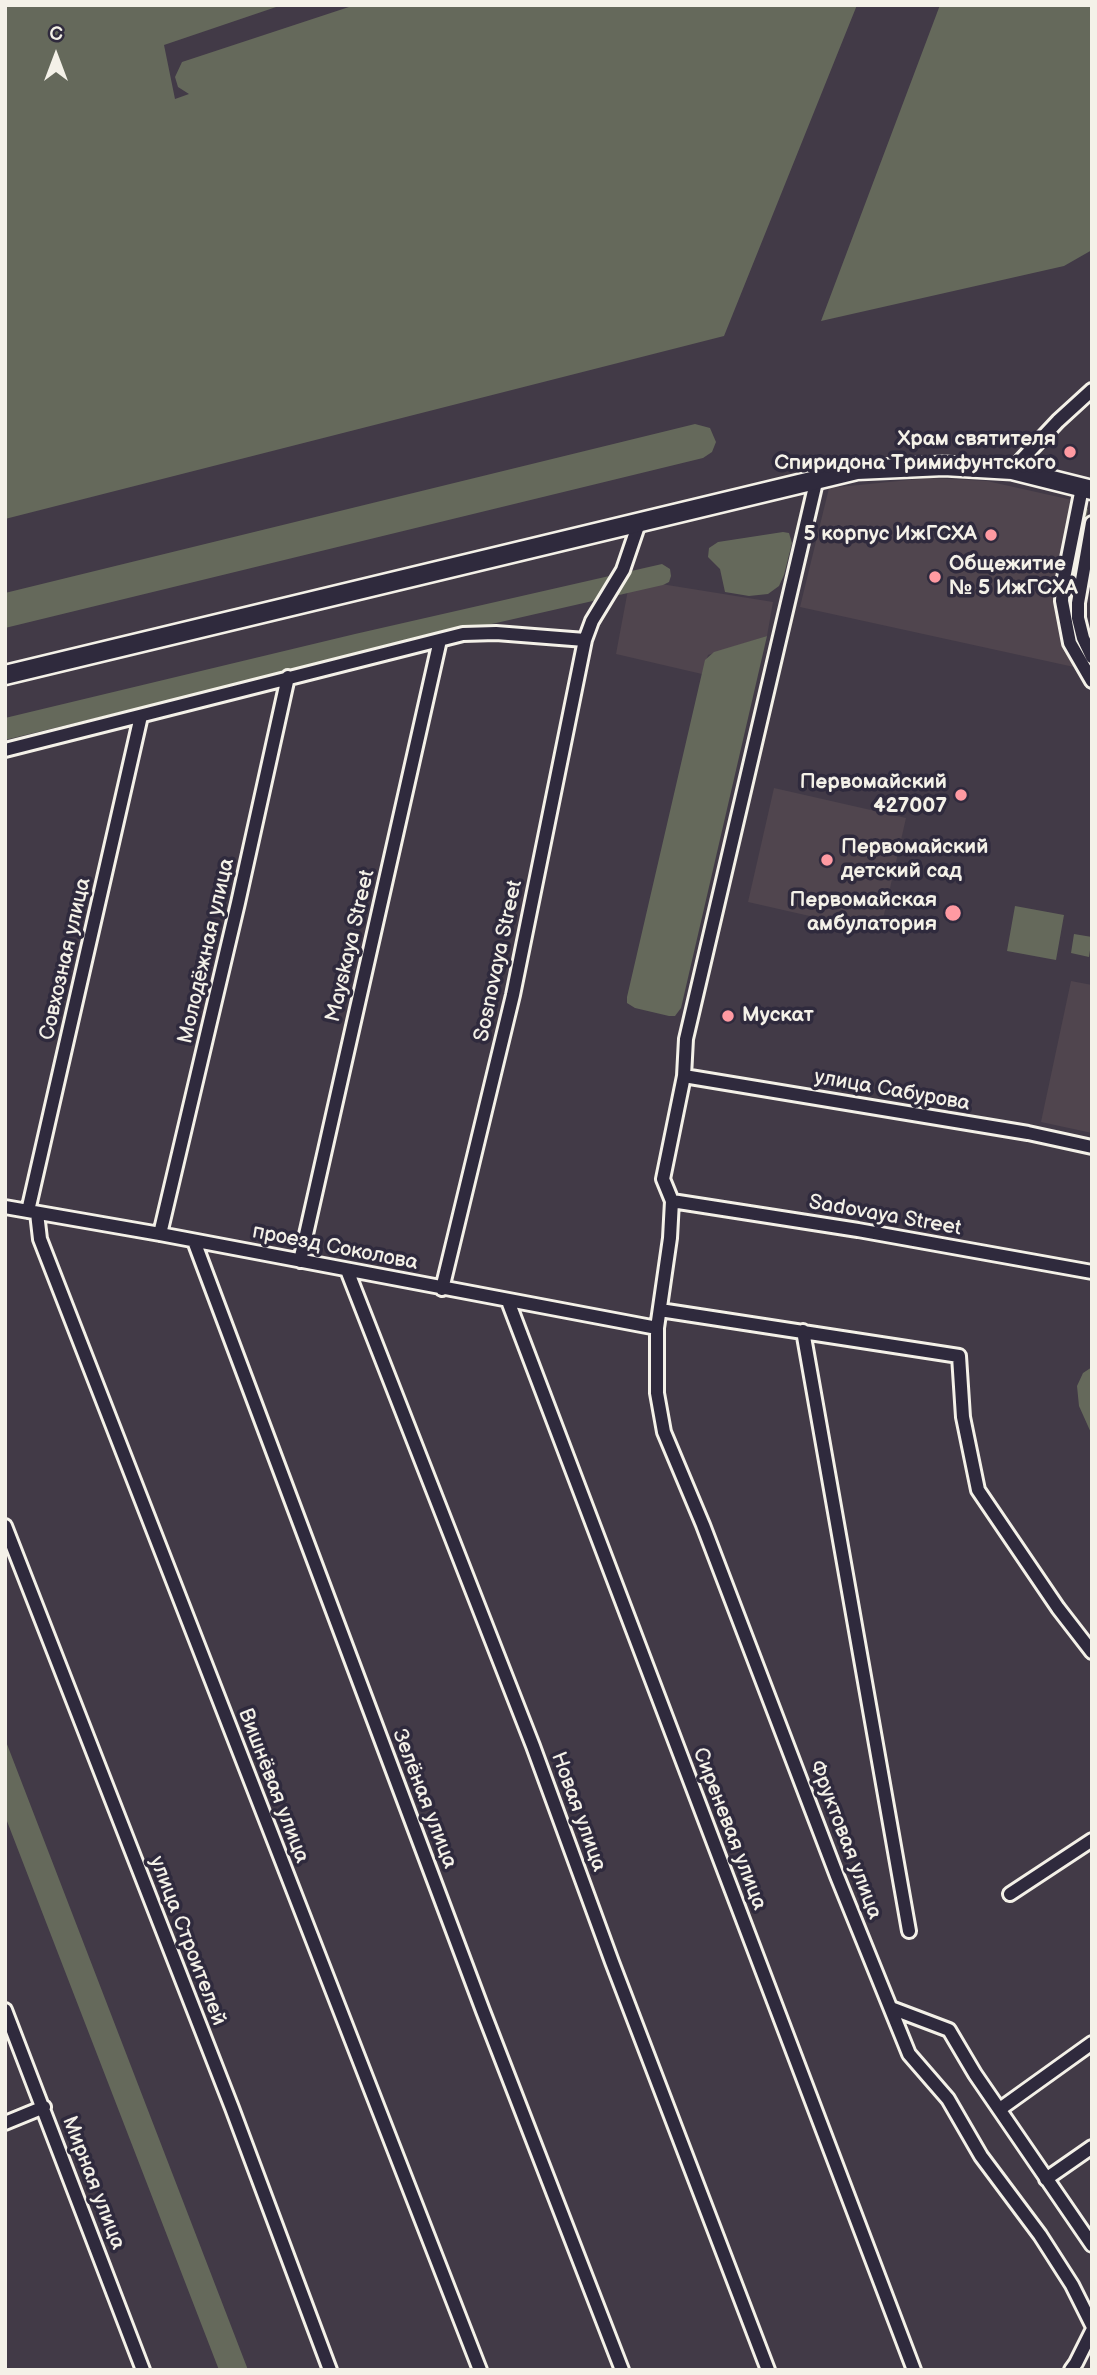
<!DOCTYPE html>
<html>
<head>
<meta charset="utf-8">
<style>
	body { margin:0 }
	#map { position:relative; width:1097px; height:2375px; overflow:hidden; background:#423a47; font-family:"Balsamiq Sans",sans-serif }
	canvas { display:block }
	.frame { position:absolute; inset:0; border:7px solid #f4f1e8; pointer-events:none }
	.north { position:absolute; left:21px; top:21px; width:70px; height:70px; -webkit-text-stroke:5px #2f2a3d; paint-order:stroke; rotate:0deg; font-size:19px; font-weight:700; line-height:28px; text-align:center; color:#f4f1e8 }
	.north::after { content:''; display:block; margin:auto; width:24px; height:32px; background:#f4f1e8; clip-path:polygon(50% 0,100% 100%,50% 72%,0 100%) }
</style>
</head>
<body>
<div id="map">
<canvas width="1097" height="2375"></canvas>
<div class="frame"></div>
<div class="north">С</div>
</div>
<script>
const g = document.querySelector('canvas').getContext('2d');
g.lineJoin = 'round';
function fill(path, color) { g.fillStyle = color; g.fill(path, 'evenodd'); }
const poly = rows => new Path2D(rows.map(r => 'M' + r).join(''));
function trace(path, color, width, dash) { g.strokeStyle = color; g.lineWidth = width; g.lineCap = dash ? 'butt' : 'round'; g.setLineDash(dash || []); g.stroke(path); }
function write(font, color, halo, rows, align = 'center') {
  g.font = font + ' "Balsamiq Sans",sans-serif'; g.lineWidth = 7; g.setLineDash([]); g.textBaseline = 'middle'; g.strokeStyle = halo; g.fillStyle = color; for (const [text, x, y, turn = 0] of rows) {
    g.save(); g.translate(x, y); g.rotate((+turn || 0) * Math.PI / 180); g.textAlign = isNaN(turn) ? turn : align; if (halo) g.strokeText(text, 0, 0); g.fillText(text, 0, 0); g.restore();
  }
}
const built = poly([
	[929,478,987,481,1072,500,1056,591,1057,617,1063,641,1074,667,800,607,829,488],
	[630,579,773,602,767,636,708,655,702,674,616,654],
	[774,788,906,818,880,932,748,902],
	[1071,981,1092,985,1092,1133,1041,1122]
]);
const green = poly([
	[5,5,282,5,164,45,175,99,189,94,178,87,175,77,182,62,355,5,857,5,724,336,5,519],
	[940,5,1092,5,1092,250,1064,266,821,321],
	[695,424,710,428,716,442,712,452,703,458,5,628,5,593],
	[1082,508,1088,509,1075,579,1073,604,1092,662,1092,674,1077,650,1068,619,1068,580],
	[783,532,789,533,792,543,784,575,779,586,768,594,749,596,725,592,720,569,708,557,709,548,718,542],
	[662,564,670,569,671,576,669,582,663,585,360,654,5,740,5,718,355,634],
	[767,636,681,1008,675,1016,669,1016,635,1008,627,1003,627,997,705,660,714,652],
	[1015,906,1064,915,1056,960,1007,951],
	[1074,934,1092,937,1089,957,1071,953],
	[1092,1367,1092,1435,1079,1406,1077,1386,1083,1373],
	[5,1739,248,2370,219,2370,5,1816]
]);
const street = poly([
	[1012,470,1058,421,1092,390],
	[817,478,686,1039,684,1076,663,1179,672,1201,670,1238,657,1328,657,1393,664,1432,703,1525,837,1876,909,2054,948,2099,981,2156,1040,2235,1072,2285,1092,2325],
	[1082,488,1063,583,1062,601,1070,643,1092,681],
	[1092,523,1078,603,1078,618,1083,638,1092,657],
	[5,750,463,634,496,633,585,640],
	[684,1076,1028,1133,1092,1147],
	[672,1201,858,1230,1092,1272],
	[5,1207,160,1234,657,1328],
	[28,1211,141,716],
	[37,1213,40,1239,480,2370],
	[160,1234,238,903,288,677],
	[194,1241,483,2011,622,2370],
	[300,1261,440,640],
	[347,1270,533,1746,612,1962,768,2370],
	[442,1289,513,995,585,640,592,621,623,570,639,523],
	[508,1301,914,2370],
	[660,1310,959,1356,963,1417,978,1490,1058,1608,1092,1652],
	[803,1331,909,1931],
	[5,1526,232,2108,330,2370],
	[1010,1894,1092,1840],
	[891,2008,949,2030,975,2074,1092,2245],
	[5,2010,143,2370],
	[1000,2109,1092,2043],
	[5,2123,44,2107],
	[1046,2179,1092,2147],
	[1071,2370,1076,2363,1092,2331]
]);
const secondary = poly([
	[5,675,857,470,944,466,1012,470,1092,490]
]);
const markers = [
	[1070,452,7,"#ff9aa2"],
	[991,535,7,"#ff9aa2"],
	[935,577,7,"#ff9aa2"],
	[961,795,7,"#ff9aa2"],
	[827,860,7,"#ff9aa2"],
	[953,913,9,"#ff9aa2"],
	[728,1016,7,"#ff9aa2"]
];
const poiNames = [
	["Храм святителя",1056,440],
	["Спиридона Тримифунтского",1056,464],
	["5 корпус ИжГСХА",977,535],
	["Общежитие",949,565,"left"],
	["№ 5 ИжГСХА",949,589,"left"],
	["Первомайский",947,783],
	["427007",947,807],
	["Первомайский",841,848,"left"],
	["детский сад",841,872,"left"],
	["Первомайская",937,901],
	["амбулатория",937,925],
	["Мускат",742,1016,"left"]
];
const streetNames = [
	["Mayskaya Street",351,946,-77],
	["Молодёжная улица",207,951,-77],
	["Совхозная улица",66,959,-77],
	["Sosnovaya Street",499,961,-78],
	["улица Сабурова",892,1091,10],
	["Sadovaya Street",885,1216,10],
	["проезд Соколова",335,1248,11],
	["Вишнёвая улица",273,1786,69],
	["Зелёная улица",424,1799,69],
	["Новая улица",578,1812,70],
	["Сиреневая улица",729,1829,69],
	["Фруктовая улица",845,1840,69],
	["улица Строителей",187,1941,69],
	["Мирная улица",93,2183,69]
];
fill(built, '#50454e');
fill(green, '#65695b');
trace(street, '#f4f1e8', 18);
trace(secondary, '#f4f1e8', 23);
trace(street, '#2f2a3d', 12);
trace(secondary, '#2f2a3d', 18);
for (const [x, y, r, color] of markers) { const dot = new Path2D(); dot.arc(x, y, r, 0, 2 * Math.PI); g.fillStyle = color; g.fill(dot); trace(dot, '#2f2a3d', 2.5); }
write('bold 21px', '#f4f1e8', '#2f2a3d', poiNames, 'right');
write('21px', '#f4f1e8', '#2f2a3d', streetNames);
</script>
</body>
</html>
